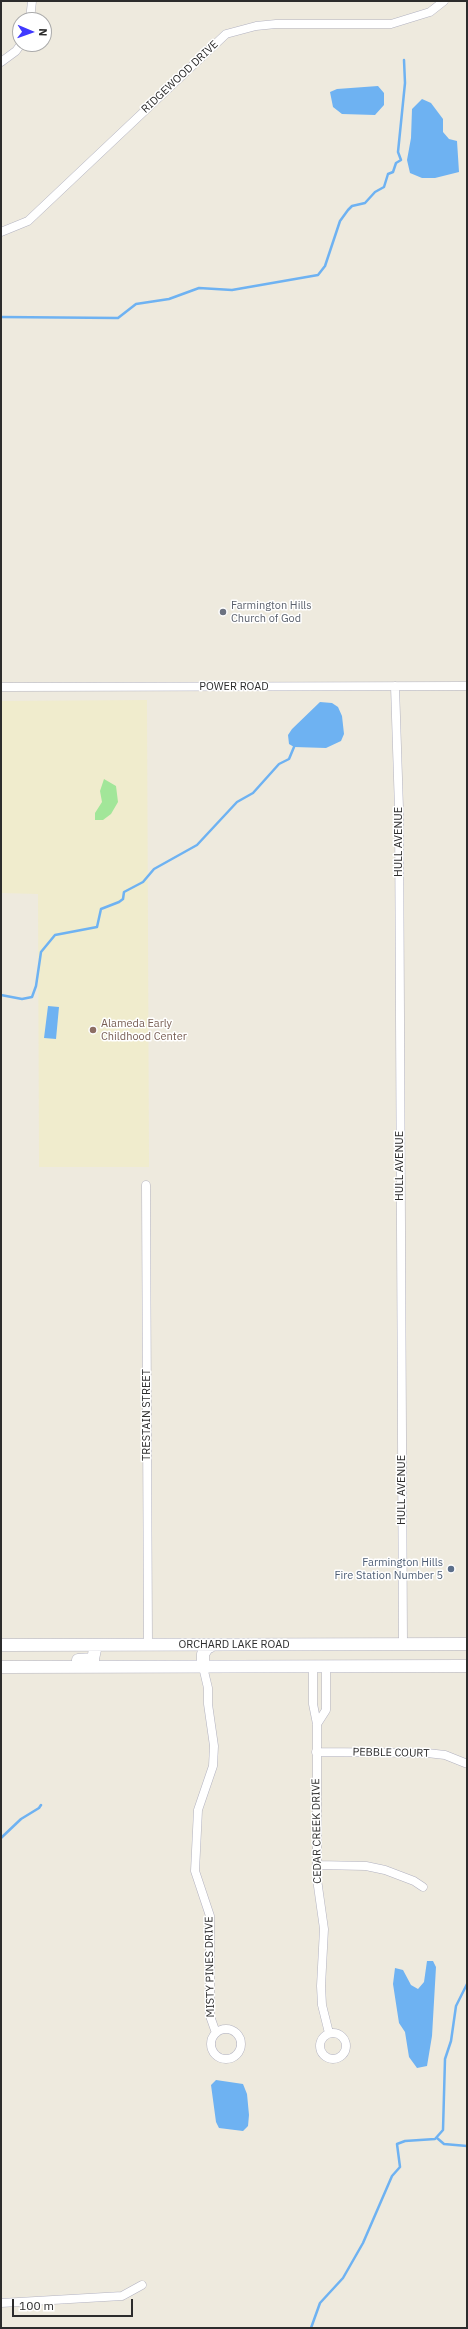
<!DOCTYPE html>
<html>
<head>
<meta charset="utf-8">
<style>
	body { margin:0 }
	#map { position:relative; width:468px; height:2329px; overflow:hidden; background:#eeeade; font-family:"IBM Plex Sans",sans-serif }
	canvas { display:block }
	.frame { position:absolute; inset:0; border:2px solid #2c2c2c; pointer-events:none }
	.north { position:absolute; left:12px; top:12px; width:40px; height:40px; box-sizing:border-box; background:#fff; border:1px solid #ababab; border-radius:50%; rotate:92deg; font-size:11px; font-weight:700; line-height:16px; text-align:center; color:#2c2c2c }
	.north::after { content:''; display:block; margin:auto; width:14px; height:18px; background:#4039ff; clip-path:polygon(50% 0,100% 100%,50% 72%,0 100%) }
	.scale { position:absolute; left:12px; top:2299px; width:121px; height:18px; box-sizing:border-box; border:2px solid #2c2c2c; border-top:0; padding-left:5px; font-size:12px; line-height:14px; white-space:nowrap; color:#2c2c2c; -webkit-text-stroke:3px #fff; paint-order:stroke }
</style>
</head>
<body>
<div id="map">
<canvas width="468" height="2329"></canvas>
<div class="frame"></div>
<div class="north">N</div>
<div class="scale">100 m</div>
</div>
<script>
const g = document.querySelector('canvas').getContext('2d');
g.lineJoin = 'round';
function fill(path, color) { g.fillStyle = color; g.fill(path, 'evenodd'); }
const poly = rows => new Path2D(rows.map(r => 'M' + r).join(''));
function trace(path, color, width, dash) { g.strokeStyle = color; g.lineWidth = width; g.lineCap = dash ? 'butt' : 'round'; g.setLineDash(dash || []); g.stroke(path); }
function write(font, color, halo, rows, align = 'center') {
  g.font = font + ' "IBM Plex Sans",sans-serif'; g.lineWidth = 3; g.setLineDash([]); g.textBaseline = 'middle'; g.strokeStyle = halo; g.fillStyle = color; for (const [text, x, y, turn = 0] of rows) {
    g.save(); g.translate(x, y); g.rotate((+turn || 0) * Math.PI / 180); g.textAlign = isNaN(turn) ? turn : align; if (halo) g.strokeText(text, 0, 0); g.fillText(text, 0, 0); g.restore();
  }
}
const education = poly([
	[147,700,149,1167,39,1167,38,894,1,893,1,701]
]);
const green = poly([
	[104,779,116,786,118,802,111,814,103,820,95,820,95,813,102,802,100,791]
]);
const water = poly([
	[378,86,384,93,384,105,375,115,342,114,333,107,330,92,337,89],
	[422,99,431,103,443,119,443,132,449,139,457,141,459,172,435,178,422,178,410,173,407,160,411,138,412,109],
	[320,702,332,703,338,707,342,716,344,734,341,741,326,748,294,747,289,744,288,735,292,729],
	[48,1006,59,1007,56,1039,44,1038],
	[427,1961,433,1961,436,1967,432,2036,427,2066,417,2068,409,2057,405,2032,399,2023,393,1984,395,1968,403,1970,411,1985,418,1989,424,1982],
	[216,2080,243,2084,247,2094,249,2115,248,2126,243,2131,219,2128,216,2122,211,2085]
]);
const stream = poly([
	[1,317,118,318,136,304,169,299,199,288,232,290,318,275,325,266,340,221,348,210,352,206,365,203,375,192,384,187,388,174,393,172,396,163,401,160,398,152,405,83,404,60],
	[1,995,22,999,32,997,36,986,41,952,55,935,97,927,101,909,119,902,123,899,124,892,143,882,154,869,197,845,237,802,253,793,279,764,289,759,294,747],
	[1,1838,21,1819,39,1808,41,1805],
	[437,2138,444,2144,467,2146],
	[311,2328,320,2303,343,2278,363,2243,392,2176,400,2167,397,2144,405,2141,435,2139,443,2130,445,2059,451,2041,456,2006,467,1984]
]);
const minor = poly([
	[30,20,32,1],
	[1,62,16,51,21,44],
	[1,232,28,221,226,34,256,26,276,24,391,24,430,12,444,1],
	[395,686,399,809,403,1645],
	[1,687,467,686],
	[146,1185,148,1645],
	[203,1667,208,1688,208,1704,214,1746,213,1766,198,1810,195,1871,210,1916,210,2016,216,2033],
	[313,1667,313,1704,317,1724,317,1879,324,1929,321,1986,322,2005,329,2033],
	[317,1724,326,1710,326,1666],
	[316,1752,427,1753,445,1755,465,1763],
	[317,1865,366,1866,385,1870,414,1881,423,1887],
	'211 2044a15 15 0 1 1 30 0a15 15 0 1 1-30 0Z',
	'320 2046a13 13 0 1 1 26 0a13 13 0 1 1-26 0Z',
	[1,2303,122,2296,142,2285]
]);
const secondary = poly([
	[1,1645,467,1644],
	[78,1660,93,1659,96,1645],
	[1,1667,467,1666],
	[203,1667,203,1654,207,1648,213,1645]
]);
const markers = [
	[223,612,4,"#6b7280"],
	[93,1030,4,"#8d6e63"],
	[451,1569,4,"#5c6f8a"]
];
const streetNames = [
	["RIDGEWOOD DRIVE",180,77,-43],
	["POWER ROAD",234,687],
	["HULL AVENUE",399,842,-90],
	["HULL AVENUE",400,1166,-90],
	["TRESTAIN STREET",147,1415,-90],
	["HULL AVENUE",402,1490,-90],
	["ORCHARD LAKE ROAD",234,1645],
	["PEBBLE COURT",391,1753,1],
	["CEDAR CREEK DRIVE",317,1831,-91],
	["MISTY PINES DRIVE",210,1967,-91]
];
const worshipNames = [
	["Farmington Hills",231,606],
	["Church of God",231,619]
];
const educationNames = [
	["Alameda Early",101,1024],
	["Childhood Center",101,1037]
];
const serviceNames = [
	["Farmington Hills",443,1563],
	["Fire Station Number 5",443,1576]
];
fill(education, '#f0eccd');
fill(green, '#a2e699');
fill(water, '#6eb2f2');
trace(stream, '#6eb2f2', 2.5);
trace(minor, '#b2b2c0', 9);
trace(secondary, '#b2b2c0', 13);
trace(minor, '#fff', 8);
trace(secondary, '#fff', 12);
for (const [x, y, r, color] of markers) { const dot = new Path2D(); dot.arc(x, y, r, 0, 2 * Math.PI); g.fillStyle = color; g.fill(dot); trace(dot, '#fff', 1.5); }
write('11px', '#2c2c2c', '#fff', streetNames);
write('11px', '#5b616d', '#fff', worshipNames, 'left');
write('11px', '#785e54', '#fff', educationNames, 'left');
write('11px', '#4e5e75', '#fff', serviceNames, 'right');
</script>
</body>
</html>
